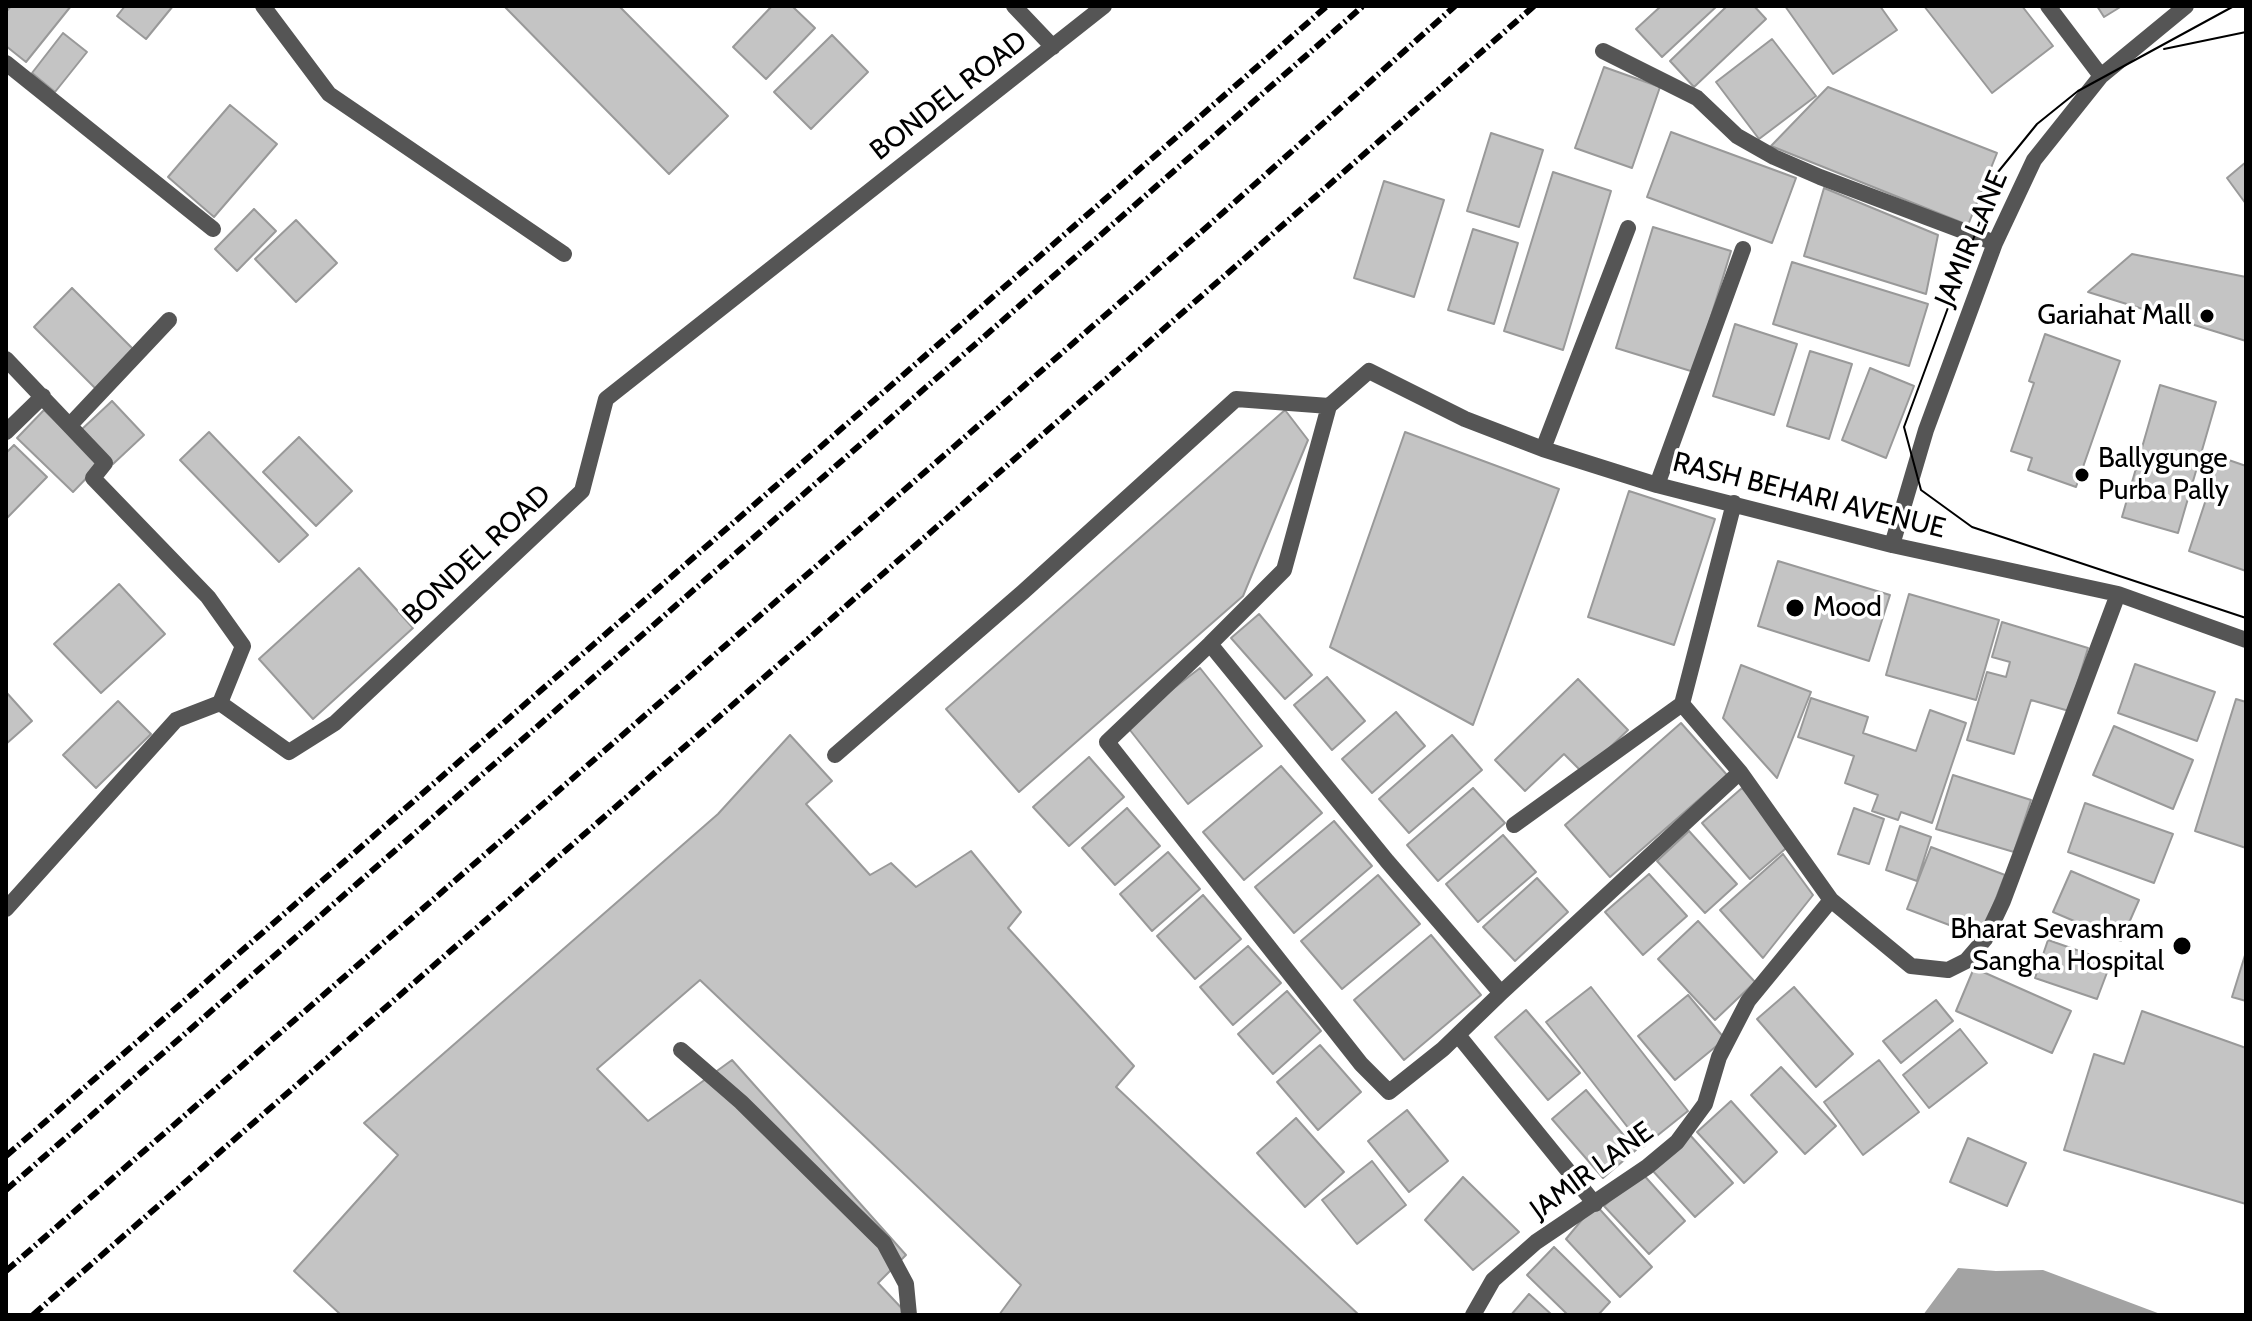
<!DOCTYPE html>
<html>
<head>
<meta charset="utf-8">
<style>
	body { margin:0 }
	#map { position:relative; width:2252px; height:1321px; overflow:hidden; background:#fff; font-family:Cabin,sans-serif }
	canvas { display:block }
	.frame { position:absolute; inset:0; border:8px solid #000; pointer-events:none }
</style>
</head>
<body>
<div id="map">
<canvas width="2252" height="1321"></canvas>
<div class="frame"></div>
</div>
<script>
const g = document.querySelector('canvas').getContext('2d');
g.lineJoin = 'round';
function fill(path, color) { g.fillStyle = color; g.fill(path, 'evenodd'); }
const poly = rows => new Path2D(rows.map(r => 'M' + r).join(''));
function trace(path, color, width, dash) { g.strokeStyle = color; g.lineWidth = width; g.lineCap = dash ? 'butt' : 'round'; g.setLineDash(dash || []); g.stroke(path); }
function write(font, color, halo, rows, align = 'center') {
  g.font = font + ' Cabin,sans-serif'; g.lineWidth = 7; g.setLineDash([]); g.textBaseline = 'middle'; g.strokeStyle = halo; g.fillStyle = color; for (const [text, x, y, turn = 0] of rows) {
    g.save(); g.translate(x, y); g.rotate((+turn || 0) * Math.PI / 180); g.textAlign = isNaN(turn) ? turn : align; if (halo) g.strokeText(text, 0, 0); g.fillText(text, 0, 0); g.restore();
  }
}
const water = poly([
	[1958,1268,1996,1271,2043,1270,2163,1315,1923,1315]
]);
const building = poly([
	[11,6,71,6,26,62,6,46,6,12,11,6],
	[125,6,173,6,146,39,117,16,125,6],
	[504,6,619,6,728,116,669,174,504,6],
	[772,6,792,6,815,28,766,79,733,47,772,6],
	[1661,6,1717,6,1662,57,1636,29,1661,6],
	[1727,6,1754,6,1766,19,1694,87,1670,61,1727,6],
	[1785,6,1880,6,1897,30,1833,74,1785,6],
	[1924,6,2022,6,2053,46,1992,93,1924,6],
	[2097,6,2122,6,2104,17,2097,6],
	[63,33,87,52,55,92,32,73,63,33],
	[832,35,868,72,811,129,774,92,832,35],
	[1772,39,1816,96,1759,139,1716,82,1772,39],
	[1604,67,1660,87,1632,168,1575,148,1604,67],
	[1828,87,1997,153,1968,225,1771,146,1828,87],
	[230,105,277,144,214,217,168,177,230,105],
	[1671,132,1796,178,1772,243,1647,197,1671,132],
	[1491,133,1543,150,1519,227,1467,211,1491,133],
	[2246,162,2246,204,2227,178,2246,162],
	[1553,172,1611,191,1563,350,1504,331,1553,172],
	[1384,181,1444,200,1414,297,1354,278,1384,181],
	[1824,188,1938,235,1926,294,1804,256,1824,188],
	[254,209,276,231,237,271,215,249,254,209],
	[296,220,337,263,296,302,255,259,296,220],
	[1653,227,1731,251,1694,372,1616,348,1653,227],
	[1473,229,1518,243,1494,324,1448,310,1473,229],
	[2132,254,2246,277,2246,341,2088,292,2132,254],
	[1792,262,1928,304,1909,366,1773,324,1792,262],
	[72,288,136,352,98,391,34,327,72,288],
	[1735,324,1797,344,1774,415,1713,396,1735,324],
	[2045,334,2120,361,2076,487,2028,470,2032,458,2011,451,2034,383,2029,381,2045,334],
	[1810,351,1852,364,1829,439,1787,426,1810,351],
	[1870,368,1914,386,1886,458,1842,440,1870,368],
	[2160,385,2216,402,2178,533,2122,517,2160,385],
	[112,401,144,435,113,464,81,430,112,401],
	[44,410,100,464,73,492,17,438,44,410],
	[1285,410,1308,440,1243,596,1019,792,946,709,1285,410],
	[209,432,308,535,279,562,180,460,209,432],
	[1405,432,1559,489,1473,725,1330,647,1405,432],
	[299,437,352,491,316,526,263,472,299,437],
	[14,445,47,477,6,519,6,453,14,445],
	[2220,457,2246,466,2246,571,2189,551,2220,457],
	[1629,491,1715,519,1674,645,1588,617,1629,491],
	[1778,561,1890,595,1869,661,1758,626,1778,561],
	[359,568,413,628,313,719,259,659,359,568],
	[119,584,165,634,101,693,54,644,119,584],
	[1909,594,1999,620,1976,700,1886,675,1909,594],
	[1259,614,1312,675,1285,699,1231,638,1259,614],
	[2002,622,2088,648,2069,711,2031,700,2014,754,1967,740,1987,672,2006,677,2010,662,1992,657,2002,622],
	[2135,664,2215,692,2197,741,2118,713,2135,664],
	[1741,665,1811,692,1777,778,1723,718,1741,665],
	[1200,668,1262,746,1188,804,1126,725,1200,668],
	[1327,677,1365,721,1332,750,1294,705,1327,677],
	[1578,679,1628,730,1583,773,1564,754,1525,791,1495,760,1578,679],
	[6,692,32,721,6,744,6,692],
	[1811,698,1868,717,1863,733,1916,751,1930,710,1966,723,1932,823,1901,812,1898,820,1872,811,1878,795,1845,783,1854,756,1798,737,1811,698],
	[2236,699,2246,702,2246,848,2195,831,2236,699],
	[118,701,151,734,96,788,63,755,118,701],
	[1396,712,1425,746,1372,793,1342,759,1396,712],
	[1681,723,1727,775,1610,877,1565,825,1681,723],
	[2114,726,2193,760,2173,809,2093,775,2114,726],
	[790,735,832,781,806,804,870,875,891,863,916,887,971,851,1021,912,1008,928,1134,1066,1116,1087,1359,1315,999,1315,1021,1285,700,980,597,1069,648,1121,732,1060,906,1255,878,1283,908,1315,341,1315,294,1271,398,1155,364,1123,718,814,790,735],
	[1452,735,1482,770,1409,833,1379,799,1452,735],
	[1089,757,1124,797,1069,846,1033,807,1089,757],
	[1281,766,1322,813,1244,880,1203,832,1281,766],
	[1953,775,2031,800,2014,852,1936,829,1953,775],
	[1473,788,1505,823,1438,881,1407,845,1473,788],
	[1742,788,1791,844,1750,879,1702,823,1742,788],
	[2085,803,2173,834,2154,883,2068,852,2085,803],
	[1127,808,1160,846,1115,885,1082,848,1127,808],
	[1854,808,1884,819,1869,864,1838,854,1854,808],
	[1334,821,1372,866,1294,933,1255,887,1334,821],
	[1900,826,1931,837,1917,881,1886,870,1900,826],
	[1689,831,1737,884,1705,913,1657,861,1689,831],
	[1503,835,1536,872,1478,922,1446,884,1503,835],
	[1931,847,2005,875,1981,937,1907,909,1931,847],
	[1168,852,1200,889,1152,931,1120,894,1168,852],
	[1783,854,1813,895,1763,958,1720,910,1783,854],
	[2071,871,2139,900,2121,941,2053,912,2071,871],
	[1649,874,1687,916,1643,955,1605,912,1649,874],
	[1378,875,1420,924,1342,989,1301,941,1378,875],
	[1537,878,1568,912,1515,961,1483,927,1537,878],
	[1203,895,1241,939,1195,979,1157,936,1203,895],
	[1698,921,1755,982,1715,1020,1658,959,1698,921],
	[1431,935,1481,995,1404,1060,1354,1000,1431,935],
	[2048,940,2111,962,2097,999,2035,978,2048,940],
	[1248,946,1281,983,1233,1025,1200,987,1248,946],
	[2246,952,2246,1001,2232,997,2246,952],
	[1974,968,2071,1011,2052,1053,1956,1011,1974,968],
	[1591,987,1688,1111,1643,1147,1546,1022,1591,987],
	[1794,987,1853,1054,1816,1087,1757,1019,1794,987],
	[1287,991,1321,1031,1273,1074,1238,1034,1287,991],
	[1688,995,1725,1039,1675,1080,1638,1036,1688,995],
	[1936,1000,1953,1021,1901,1063,1883,1041,1936,1000],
	[1526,1010,1580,1073,1548,1100,1495,1037,1526,1010],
	[2142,1011,2246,1048,2246,1204,2064,1150,2094,1054,2124,1064,2142,1011],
	[1960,1029,1987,1063,1929,1108,1903,1075,1960,1029],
	[1320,1045,1361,1092,1318,1130,1277,1082,1320,1045],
	[1879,1060,1919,1112,1863,1155,1824,1102,1879,1060],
	[1781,1067,1836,1126,1805,1154,1751,1095,1781,1067],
	[1586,1090,1636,1150,1603,1178,1552,1119,1586,1090],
	[1731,1101,1777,1152,1744,1183,1697,1132,1731,1101],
	[1407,1110,1448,1161,1409,1192,1368,1141,1407,1110],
	[1296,1118,1344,1172,1305,1207,1257,1153,1296,1118],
	[1690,1135,1733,1183,1695,1217,1652,1170,1690,1135],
	[1968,1138,2026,1163,2007,1206,1950,1182,1968,1138],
	[1372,1161,1406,1205,1357,1244,1322,1200,1372,1161],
	[1641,1172,1685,1221,1649,1254,1604,1206,1641,1172],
	[1463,1177,1519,1232,1473,1270,1425,1220,1463,1177],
	[1595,1204,1652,1267,1620,1297,1566,1239,1595,1204],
	[1554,1247,1610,1302,1598,1315,1568,1315,1527,1275,1554,1247],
	[1529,1294,1552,1315,1511,1315,1529,1294]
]);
const lane = poly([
	[681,1050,741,1102,884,1243,906,1284,909,1315]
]);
const street = poly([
	[263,6,329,94,564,254],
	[1014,6,1053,47],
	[2048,6,2101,76],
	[1603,51,1697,98,1737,136,1774,157,1820,177,1995,243],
	[6,63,213,229],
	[6,359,105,463,93,478,208,597,243,646,220,703],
	[70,425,169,320],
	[6,432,43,396],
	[1543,449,1628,228],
	[1657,485,1743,249],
	[1734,503,1682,704,1740,772,1831,900],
	[1892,545,1926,430,1995,243,2034,160,2101,76,2186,6],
	[1210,644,1387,861,1501,993],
	[835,755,1023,592,1236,399,1329,406],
	[1740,772,1501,993,1443,1049,1389,1092,1361,1064,1107,742,1210,644,1284,570,1329,406,1369,371,1465,419,1543,449,1657,485,1892,545,2118,594,2246,640],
	[1514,825,1682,704],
	[6,909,176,720,220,703,289,752,335,723,582,491,606,399,1104,6],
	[1458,1035,1595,1204],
	[1473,1315,1493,1280,1536,1242,1647,1167,1677,1142,1705,1104,1719,1057,1748,1001,1831,900,1911,966,1948,970,1966,961,1985,939,2003,901,2118,594]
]);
const tram = poly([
	[2234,6,2078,91,2037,124,1998,172,1904,427,1921,490,1972,527,2246,618],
	[2164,49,2246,32]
]);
const rail = poly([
	[6,1156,1327,6],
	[6,1190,1363,6],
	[6,1271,1209,225,1455,6],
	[33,1315,1534,6]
]);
const markers = [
	[2207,316,8,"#000"],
	[2082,475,8,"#000"],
	[1795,608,10,"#000"],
	[2182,946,10,"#000"]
];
const streetNames = [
	["BONDEL ROAD",949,96,-38],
	["JAMIR LANE",1972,239,-67],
	["RASH BEHARI AVENUE",1809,496,14],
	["BONDEL ROAD",477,555,-43],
	["JAMIR LANE",1592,1171,-36]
];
const poiNames = [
	["Gariahat Mall",2191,316],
	["Ballygunge",2098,459,"left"],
	["Purba Pally",2098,491,"left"],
	["Mood",1813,608,"left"],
	["Bharat Sevashram",2164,930],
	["Sangha Hospital",2164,962]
];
fill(water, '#a3a3a3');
fill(building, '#c4c4c4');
trace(building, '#999', 2);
trace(lane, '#555', 16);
trace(street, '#555', 16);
trace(tram, '#000', 2);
trace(rail, '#000', 6, [12, 4, 2, 4]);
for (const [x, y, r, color] of markers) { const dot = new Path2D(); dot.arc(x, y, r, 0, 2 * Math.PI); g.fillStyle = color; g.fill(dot); trace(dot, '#fff', 3); }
write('28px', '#000', '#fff', streetNames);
write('28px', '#000', '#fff', poiNames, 'right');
</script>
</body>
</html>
